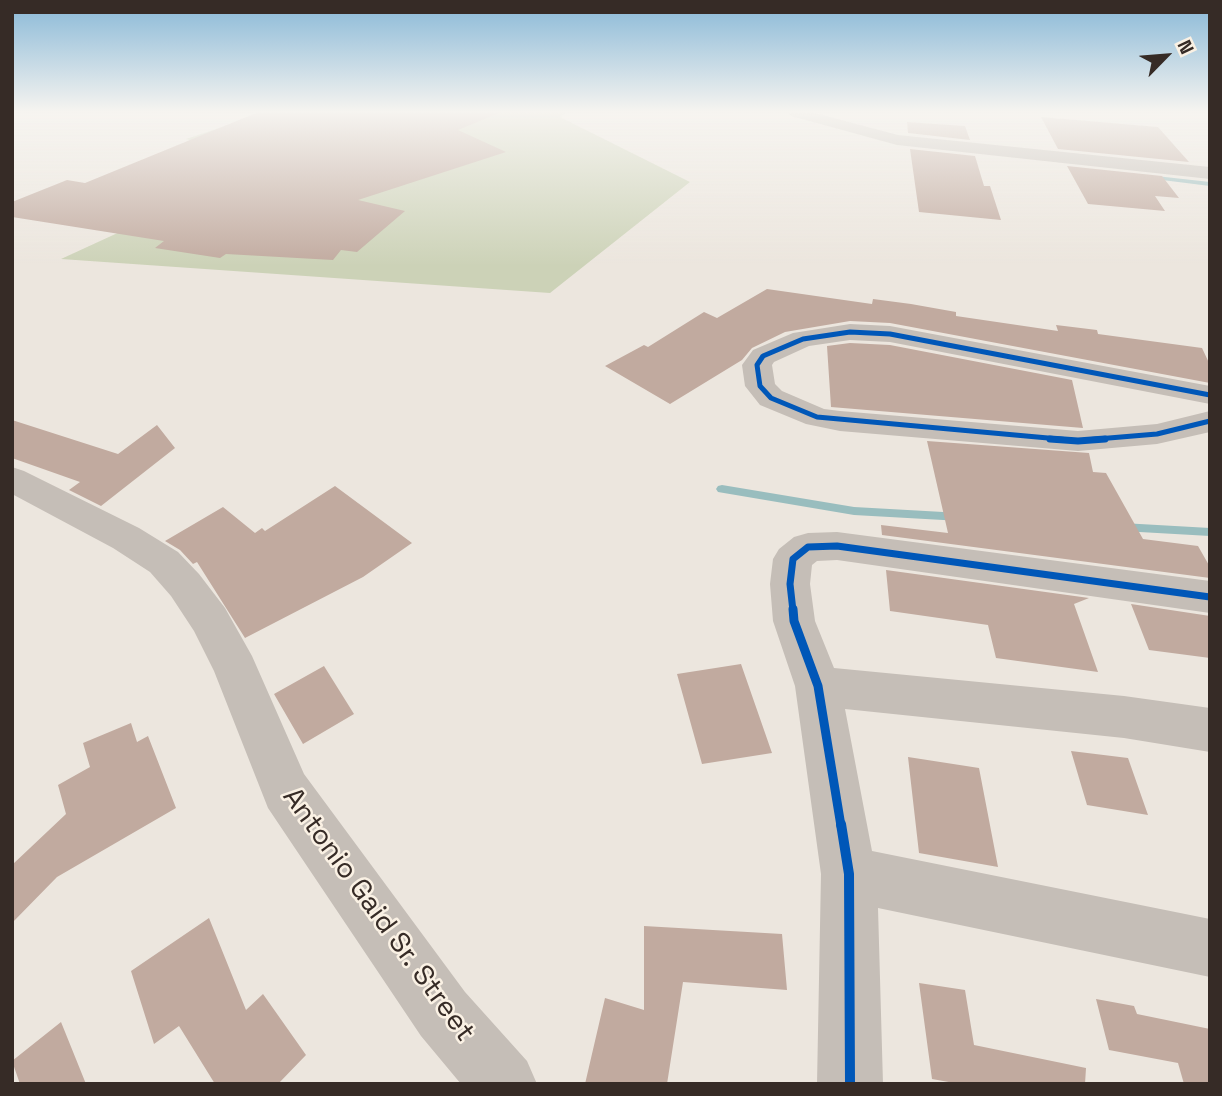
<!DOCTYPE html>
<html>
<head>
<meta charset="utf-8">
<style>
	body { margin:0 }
	#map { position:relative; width:1222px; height:1096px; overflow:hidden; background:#ece6de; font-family:"Space Grotesk",sans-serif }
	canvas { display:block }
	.frame { position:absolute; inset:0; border:14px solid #362b26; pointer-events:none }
	.north { position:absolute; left:1131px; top:21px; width:70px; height:70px; -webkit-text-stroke:5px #faf1e4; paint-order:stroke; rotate:65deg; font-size:19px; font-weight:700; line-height:28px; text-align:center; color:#362b26 }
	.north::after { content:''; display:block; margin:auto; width:24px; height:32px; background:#362b26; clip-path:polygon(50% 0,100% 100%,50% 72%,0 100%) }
</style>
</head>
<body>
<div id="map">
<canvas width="1222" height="1096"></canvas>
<div class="frame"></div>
<div class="north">N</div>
</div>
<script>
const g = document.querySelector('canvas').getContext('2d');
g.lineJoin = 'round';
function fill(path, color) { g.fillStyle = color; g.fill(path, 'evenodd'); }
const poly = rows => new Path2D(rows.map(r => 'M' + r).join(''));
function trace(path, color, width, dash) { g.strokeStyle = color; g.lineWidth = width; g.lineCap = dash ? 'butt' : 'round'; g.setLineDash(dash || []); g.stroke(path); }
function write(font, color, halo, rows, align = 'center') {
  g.font = font + ' "Space Grotesk",sans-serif'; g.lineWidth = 5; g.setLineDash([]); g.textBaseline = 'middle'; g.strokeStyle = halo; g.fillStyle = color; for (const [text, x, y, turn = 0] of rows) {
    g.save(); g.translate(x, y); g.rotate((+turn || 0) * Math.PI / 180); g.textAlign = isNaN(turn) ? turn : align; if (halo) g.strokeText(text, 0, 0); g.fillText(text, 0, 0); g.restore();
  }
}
const green = poly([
	[264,113,566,113,560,117,690,182,550,293,61,259,272,162,186,139]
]);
const stream = poly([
	[1156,176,1210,182,1210,186,1154,179,1156,176],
	[722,485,854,507,961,513,967,517,961,521,854,515,718,492,716,489,718,486,722,485],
	[1122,523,1210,528,1210,536,1122,531,1116,527,1122,523]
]);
const building = poly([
	[256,113,499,113,458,130,506,152,358,200,405,211,357,252,341,250,333,260,226,254,220,258,155,248,164,241,12,217,12,202,67,180,85,183],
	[1041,117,1158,127,1189,162,1058,149],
	[907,122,965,126,970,140,908,133],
	[910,149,975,156,984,186,990,186,1001,220,919,212],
	[1067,166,1162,176,1179,198,1155,196,1165,211,1088,204],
	[767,289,872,304,873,299,911,304,956,312,956,316,1058,331,1056,325,1097,330,1098,334,1202,348,1210,365,1210,383,890,323,850,321,785,332,752,348,742,360,670,404,605,366,644,345,648,347,704,312,717,318],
	[850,343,890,345,1072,380,1083,428,831,407,827,346],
	[12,420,118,454,157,425,175,448,101,506,69,490,80,482,12,458],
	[927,441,1089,453,1093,472,1106,473,1143,539,1198,546,1210,567,1210,578,882,535,881,525,948,533],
	[335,486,412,543,363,577,245,638,197,562,193,564,180,550,165,541,223,507,255,533,262,528,265,531],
	[886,570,1089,598,1074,604,1098,672,996,658,988,625,890,611],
	[1131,604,1210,616,1210,658,1149,650],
	[741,664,772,753,702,764,677,674],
	[324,666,354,714,303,744,274,694],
	[131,723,137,742,148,736,176,808,57,877,12,923,12,865,66,814,58,785,90,767,83,743],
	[1071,751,1128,758,1148,815,1087,805],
	[908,757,979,768,998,867,919,853],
	[209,918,246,1010,263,994,306,1055,278,1084,215,1084,179,1026,154,1044,131,971],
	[644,926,782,934,787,990,683,982,667,1084,585,1084,605,998,644,1010],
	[919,983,965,990,974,1045,1086,1068,1085,1084,960,1084,932,1079],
	[1096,999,1134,1006,1137,1014,1210,1029,1210,1084,1184,1084,1178,1063,1109,1050],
	[61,1022,86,1084,20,1084,12,1061]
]);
const minor = poly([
	[789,113,815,113,898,135,1210,167,1210,179,897,145,791,116,789,113],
	[850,324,890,326,1210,386,1210,404,890,342,850,340,809,346,774,362,772,365,775,384,782,391,824,409,840,411,1078,431,1157,424,1210,411,1210,432,1157,444,1078,451,840,431,806,424,760,405,745,386,742,365,753,350,793,333,850,324],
	[12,467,24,471,139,528,178,552,199,574,225,608,252,656,304,774,465,992,527,1061,537,1084,461,1084,421,1036,268,808,214,671,194,631,171,596,150,572,113,548,12,494,12,467],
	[837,532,1210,581,1210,613,837,560,817,561,812,565,810,584,815,621,834,668,1124,696,1210,708,1210,752,1124,738,845,709,872,851,1210,919,1210,977,878,908,883,1084,817,1084,821,874,795,686,773,621,770,584,773,559,779,549,794,537,808,533,837,532]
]);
const cyclewayFar3 = poly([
	[1070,440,817,417,771,398,760,386,757,365,763,356,803,339,850,332,890,334,1210,395],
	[1085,440,1157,434,1210,421]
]);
const cyclewayFar2 = poly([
	[1050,439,1078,441,1105,439],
	[793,611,790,584,793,559,808,547,837,546,1210,597]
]);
const cyclewayFar1 = poly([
	[793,609,794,621,818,686,841,826]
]);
const cycleway = poly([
	[841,824,849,874,850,1084]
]);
const nearStreetnames = [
	["Antonio Gaid Sr. Street",378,915,54]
];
fill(green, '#ccd2b7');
fill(stream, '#99bdbe');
fill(building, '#c1aa9f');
fill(minor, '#c5beb7');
trace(cyclewayFar3, '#0057b8', 5);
trace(cyclewayFar2, '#0057b8', 7);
trace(cyclewayFar1, '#0057b8', 9);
trace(cycleway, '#0057b8', 10);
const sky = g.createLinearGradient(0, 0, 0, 266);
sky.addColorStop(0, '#88b8d7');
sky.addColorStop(0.42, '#f6f4f0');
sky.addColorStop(1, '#f6f4f000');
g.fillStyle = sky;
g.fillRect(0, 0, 1222, 266);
write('28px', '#362b26', '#faf1e4', nearStreetnames);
</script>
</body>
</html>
